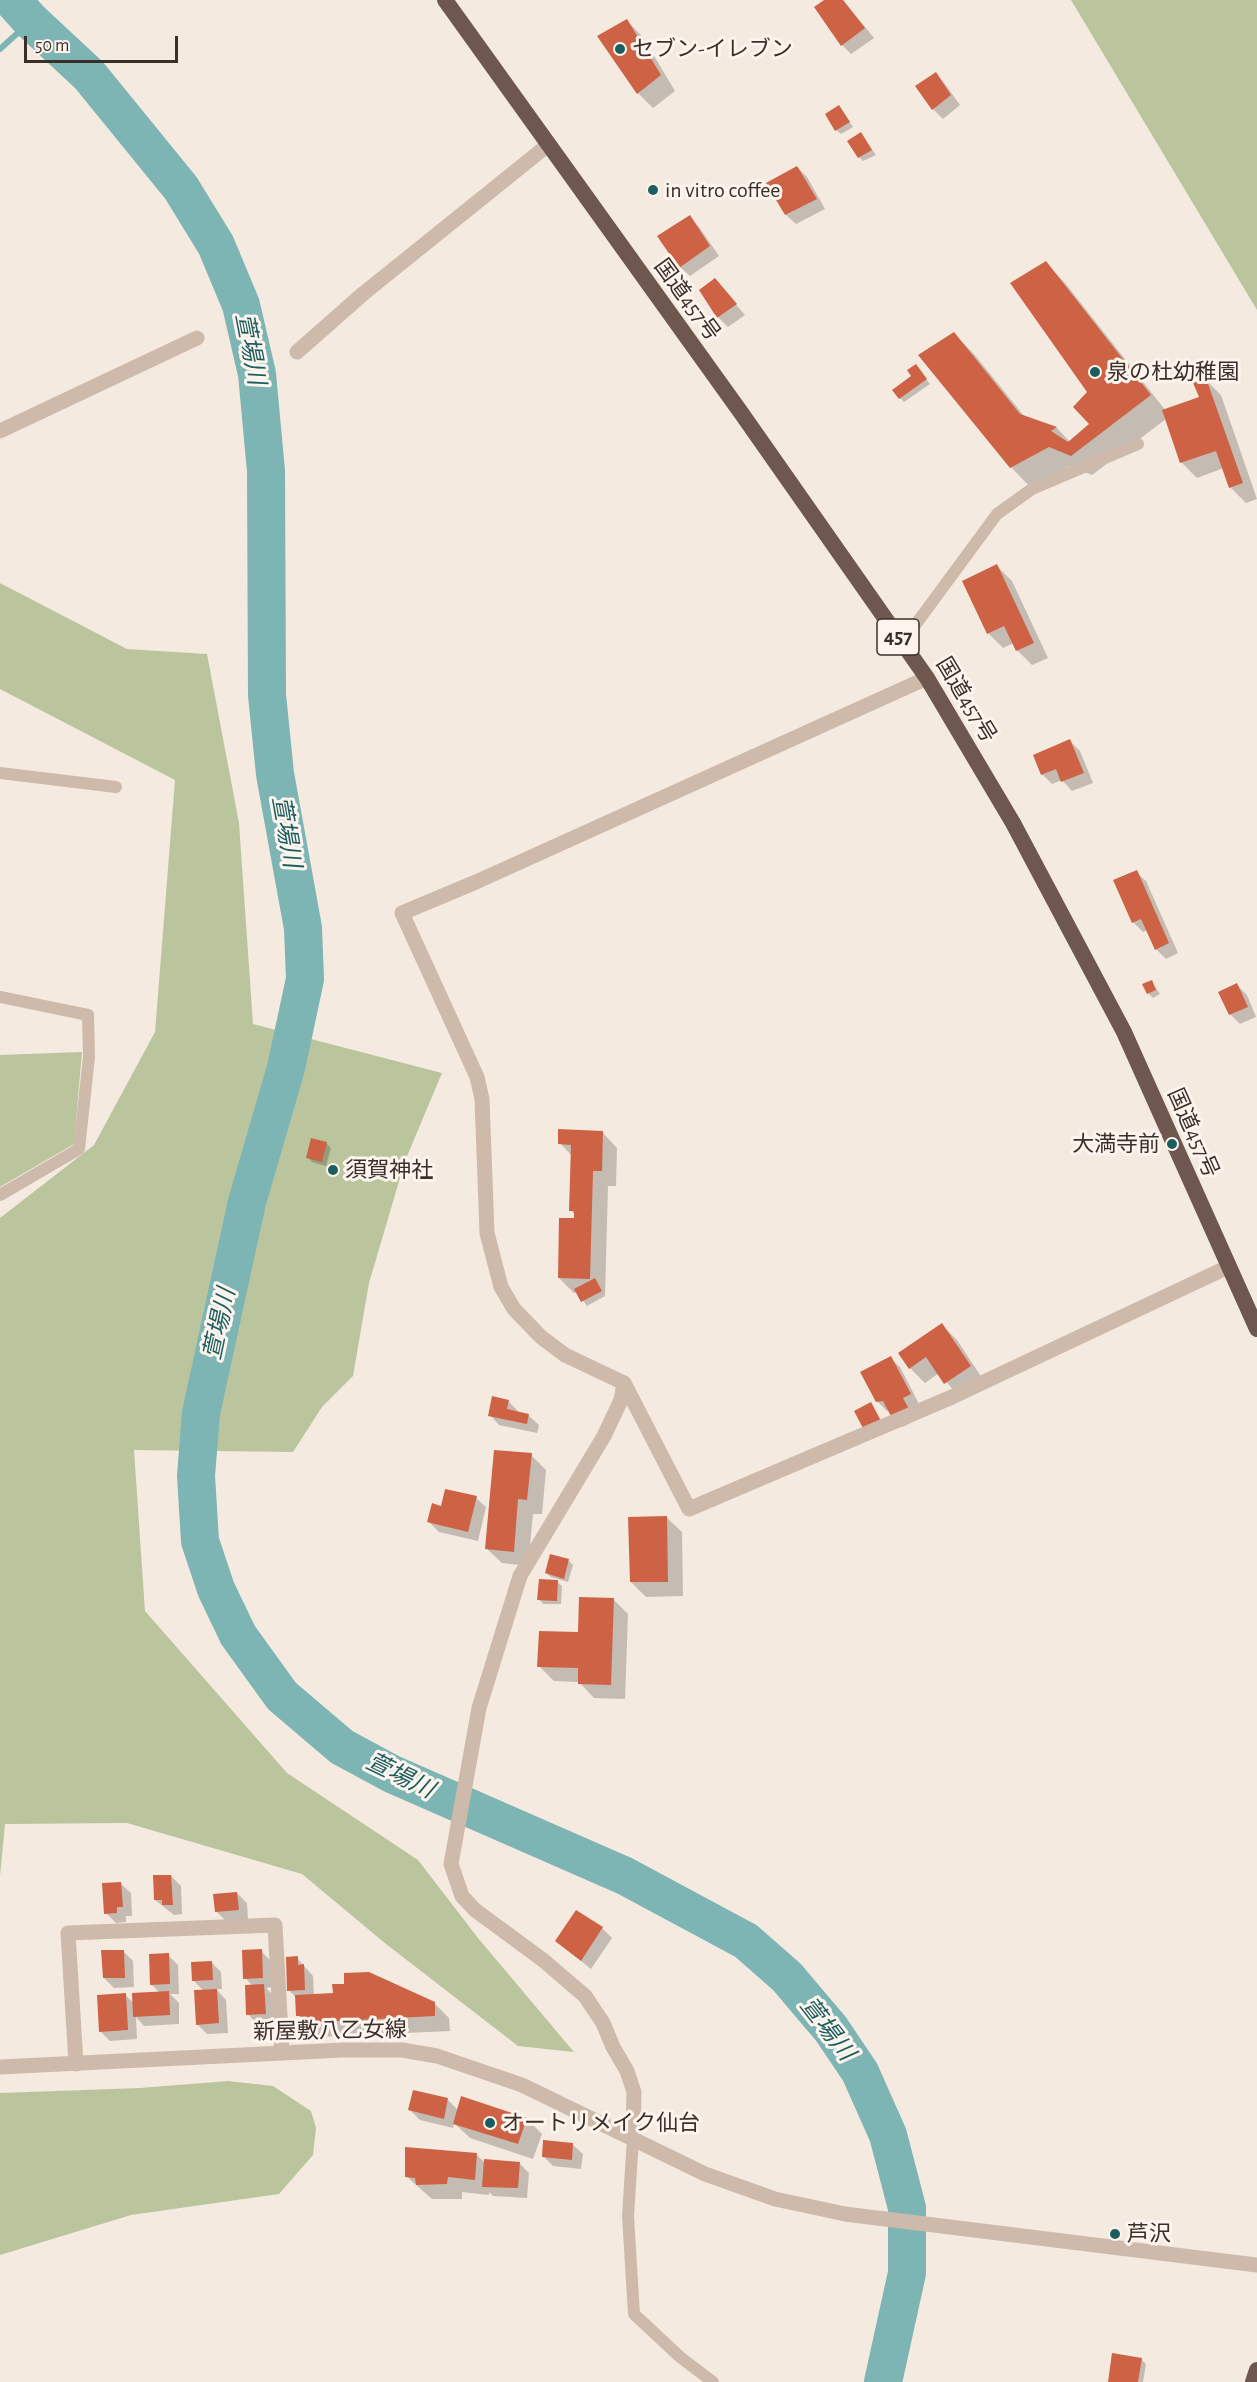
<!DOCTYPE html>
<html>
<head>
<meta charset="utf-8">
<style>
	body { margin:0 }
	#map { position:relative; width:1257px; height:2382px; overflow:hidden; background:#f5eae0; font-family:"Alegreya Sans",sans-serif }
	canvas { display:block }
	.scale { position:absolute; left:24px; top:36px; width:154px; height:27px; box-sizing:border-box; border:3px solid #3b2f2a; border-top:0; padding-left:8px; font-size:18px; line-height:21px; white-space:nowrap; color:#3b2f2a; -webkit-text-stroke:4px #fcf4ed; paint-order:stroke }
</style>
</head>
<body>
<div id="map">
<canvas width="1257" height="2382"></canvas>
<div class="scale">50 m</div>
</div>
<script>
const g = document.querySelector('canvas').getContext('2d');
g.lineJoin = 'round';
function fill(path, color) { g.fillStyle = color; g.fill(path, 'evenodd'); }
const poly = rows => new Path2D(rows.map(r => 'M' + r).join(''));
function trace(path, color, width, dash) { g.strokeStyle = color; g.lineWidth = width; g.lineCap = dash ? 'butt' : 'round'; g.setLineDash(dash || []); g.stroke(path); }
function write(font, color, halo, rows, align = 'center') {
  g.font = font + ' "Alegreya Sans","Noto Sans JP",sans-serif'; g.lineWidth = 6; g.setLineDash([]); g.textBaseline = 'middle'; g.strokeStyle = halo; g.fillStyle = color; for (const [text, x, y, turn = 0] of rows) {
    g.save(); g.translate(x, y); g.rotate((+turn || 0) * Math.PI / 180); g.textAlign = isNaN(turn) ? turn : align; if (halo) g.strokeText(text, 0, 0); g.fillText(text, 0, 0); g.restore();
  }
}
const green = poly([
	[1071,0,1257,0,1257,310],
	[0,583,127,649,207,654,239,823,253,1024,442,1073,405,1161,369,1283,353,1376,322,1407,293,1452,134,1450,145,1611,287,1773,418,1860,478,1938,574,2052,518,2046,386,1944,302,1874,127,1823,5,1824,0,1876,0,1218,94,1145,155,1032,175,780,0,689],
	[82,1052,74,1144,0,1187,0,1055],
	[228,2081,273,2086,311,2111,316,2128,313,2155,279,2194,131,2215,0,2255,0,2093,140,2088]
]);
const shadow = poly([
	[827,0,843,0,874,38,851,54,842,45],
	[627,21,642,36,675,91,653,108,638,93,600,37],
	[936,74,945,84,960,105,943,119,933,109],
	[839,107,853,127,841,134,836,130],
	[861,134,876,155,863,161,859,157],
	[797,167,807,177,825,209,796,224,786,215,768,184],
	[689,217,699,227,719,256,690,276,680,267],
	[1045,263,1065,283,1166,411,1200,398,1206,380,1221,395,1257,499,1246,503,1231,488,1224,468,1197,478,1182,463,1166,419,1092,475,1070,466,1031,488,1011,467,920,356,954,334,974,354,1025,417,1057,428,1070,442,1092,424,1088,392],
	[715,280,745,315,728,327,718,317],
	[916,366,930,384,904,402,900,398,913,377],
	[997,566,1012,581,1048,658,1032,665,1017,650,1014,643,1003,648,988,633],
	[1070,741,1080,751,1093,783,1072,791,1062,780,1052,784,1042,774],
	[1136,872,1146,881,1178,953,1166,959,1156,949,1148,930,1143,932,1133,922],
	[1151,981,1160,994,1153,998,1148,993],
	[1237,985,1247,995,1256,1017,1240,1024,1230,1014],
	[602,1132,617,1148,616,1186,608,1186,605,1296,587,1306,578,1293,574,1293,559,1278,576,1220,576,1215,570,1210,572,1156,560,1143],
	[326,1143,331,1148,326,1166,312,1162,308,1157],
	[942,1325,957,1340,984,1381,960,1398,939,1373,925,1383,910,1368],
	[890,1358,900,1367,919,1404,918,1419,903,1427,890,1411,887,1411,877,1401],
	[508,1401,518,1411,518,1413,529,1416,539,1425,537,1433,499,1425,490,1415],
	[531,1455,546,1470,542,1514,533,1514,528,1566,502,1563,486,1548],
	[476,1498,486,1507,478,1541,439,1532,429,1522,443,1508],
	[666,1517,682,1532,683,1596,646,1597,631,1582],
	[569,1561,573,1565,568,1582,551,1577,546,1573],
	[557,1582,562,1586,561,1604,543,1604,539,1599],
	[613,1599,628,1614,625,1699,594,1698,579,1682,554,1681,539,1666,579,1634],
	[171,1876,181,1886,182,1914,174,1915,155,1900],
	[121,1884,131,1893,132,1916,126,1916,126,1922,116,1923,106,1913],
	[237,1893,247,1903,248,1919,226,1921,216,1911],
	[602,1928,612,1938,591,1969,557,1941],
	[123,1951,133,1961,134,1987,114,1988,104,1978],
	[261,1951,271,1961,272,1987,266,1988,274,1996,275,2023,257,2024,248,2014,253,1986,245,1978],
	[168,1955,178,1965,179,1994,170,1994,179,2003,179,2024,144,2026,136,2017,137,2039,110,2041,100,2031,125,1995,134,2003,160,1993,151,1984],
	[297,1958,313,1976,314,1995,434,2003,449,2018,450,2031,318,2037,298,2015,297,1999,289,1990],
	[211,1962,221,1972,222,1989,216,1989,226,2000,228,2033,207,2034,197,2024,204,1991,193,1980],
	[462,2098,527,2119,542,2134,533,2159,470,2138,454,2123,453,2128,420,2120,410,2110,448,2100,459,2111],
	[573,2145,583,2154,581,2169,553,2166,543,2156],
	[477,2155,485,2163,519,2163,529,2173,527,2198,493,2196,489,2192,489,2195,462,2192,462,2199,432,2199,406,2176],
	[1141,2359,1146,2364,1143,2382,1109,2382]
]);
const stream = poly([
	[0,49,31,21]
]);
const river = poly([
	[12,0,31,21,89,75,181,188,216,245,241,305,257,374,266,471,267,695,275,774,303,928,305,979,286,1068,247,1202,201,1413,196,1476,200,1541,216,1589,238,1635,282,1696,342,1747,392,1774,625,1876,746,1941,787,1977,831,2029,860,2072,888,2135,907,2208,907,2273,883,2382]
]);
const building = poly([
	[824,0,843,0,865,28,841,46,814,7],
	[627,19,661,75,637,94,597,36],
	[936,72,951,95,932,110,915,86],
	[839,105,850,122,835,131,825,114],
	[861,132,872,150,858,158,847,141],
	[797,166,817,199,785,215,766,183],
	[690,215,710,246,679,268,657,236],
	[1046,261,1151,395,1071,456,1049,447,1010,468,918,355,954,332,1020,414,1057,427,1051,431,1068,442,1089,424,1073,407,1087,392,1010,283],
	[715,278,737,304,717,318,699,290],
	[916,364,927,379,899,399,892,390,911,376,907,370],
	[1206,378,1243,483,1229,488,1216,451,1180,463,1162,410,1199,397,1193,383],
	[997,564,1034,643,1016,651,1004,626,987,634,962,581],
	[1070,739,1084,773,1061,782,1056,769,1041,775,1033,755],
	[1137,870,1169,943,1155,950,1141,919,1132,923,1113,880],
	[1152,980,1156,990,1147,994,1142,984],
	[1237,983,1248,1007,1229,1015,1218,992],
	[558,1129,603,1131,602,1171,593,1171,590,1279,558,1278,559,1218,574,1218,574,1211,569,1211,571,1145,558,1144],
	[311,1138,327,1142,322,1162,306,1158],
	[595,1278,602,1291,581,1302,574,1289],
	[942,1323,971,1366,944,1384,926,1357,909,1369,898,1353],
	[891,1356,911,1394,903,1398,909,1409,892,1418,883,1401,876,1402,860,1372],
	[492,1396,509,1400,507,1409,529,1414,527,1424,488,1416],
	[871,1402,881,1421,864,1430,854,1411],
	[494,1450,532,1453,527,1500,518,1499,514,1552,485,1549],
	[445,1489,477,1496,468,1532,427,1522,432,1503,441,1506],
	[667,1516,668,1582,630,1582,628,1517],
	[550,1554,569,1559,564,1579,545,1573],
	[539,1579,558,1580,557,1601,537,1600],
	[579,1597,614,1598,611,1685,578,1684,578,1668,537,1667,539,1631,578,1632],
	[153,1875,171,1875,173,1905,162,1905,162,1900,154,1900],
	[121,1882,123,1907,117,1907,117,1913,104,1914,102,1883],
	[237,1892,239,1910,215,1912,213,1894],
	[576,1910,603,1927,581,1961,555,1941],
	[262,1949,263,1978,243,1979,242,1950],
	[101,1950,124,1950,125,1978,103,1978],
	[169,1953,170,1984,150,1985,149,1954],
	[298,1956,298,1965,304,1964,305,1990,287,1991,286,1957],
	[212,1961,213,1980,192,1981,191,1962],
	[369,1972,435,2002,435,2016,301,2023,301,2016,296,2016,295,1995,333,1993,332,1984,344,1984,344,1973],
	[264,1984,266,2014,246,2015,245,1985],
	[217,1989,219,2023,196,2025,194,1990],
	[169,1991,170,2015,133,2017,132,1993],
	[126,1993,128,2030,99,2032,97,1995],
	[413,2090,448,2098,444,2119,408,2110],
	[461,2096,527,2118,518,2144,453,2124],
	[543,2140,573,2143,572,2160,542,2157],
	[405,2147,477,2153,475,2180,448,2177,447,2184,416,2185,415,2178,405,2177],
	[484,2159,520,2162,518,2188,482,2187],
	[1112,2353,1142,2358,1138,2382,1108,2382]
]);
const service = poly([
	[902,643,997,514,1032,489,1138,444],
	[0,773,116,787],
	[0,997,88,1015,89,1057,79,1149,0,1195],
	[633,2138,628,2216,634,2314,680,2357,713,2382]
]);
const minor = poly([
	[297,352,364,293,548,145],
	[0,431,197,338],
	[927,678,476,882,402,913,477,1077,482,1099,487,1233,501,1287,514,1309,541,1337,565,1355,624,1383,689,1509,952,1397,1228,1267],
	[624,1383,621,1400,604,1436,520,1576,479,1708,451,1864,462,1896,475,1910,543,1960,585,1996,603,2023,613,2047,627,2071,634,2092,633,2138],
	[76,2064,68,1933,275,1925,282,2053]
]);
const tertiary = poly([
	[0,2067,343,2050,402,2050,437,2056,522,2085,705,2174,775,2199,845,2214,1257,2265]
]);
const trunk = poly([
	[445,0,742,414,927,678,1013,823,1124,1032,1257,1329],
	[1253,2382,1257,2370]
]);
const markers = [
	[620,49,6,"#1c5e60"],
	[653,190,6,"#1c5e60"],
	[1095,372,6,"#1c5e60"],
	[1172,1144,6,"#1c5e60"],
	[333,1170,6,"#1c5e60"],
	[490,2123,6,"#1c5e60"],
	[1115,2234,6,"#1c5e60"]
];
const shields = [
	[898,637,42]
];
const shieldNames = [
	["457",898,637]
];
const poiNames = [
	["セブン-イレブン",632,49],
	["in vitro coffee",665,190],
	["泉の杜幼稚園",1107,372],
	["大満寺前",1160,1144,"right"],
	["須賀神社",345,1170],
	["オートリメイク仙台",502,2123],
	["芦沢",1127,2234]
];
const streetNames = [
	["国道457号",687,300,54],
	["国道457号",966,700,59],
	["国道457号",1193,1133,66],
	["新屋敷八乙女線",330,2031,-1]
];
const waterNames = [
	["萱場川",250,349,79],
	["萱場川",286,832,80],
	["萱場川",220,1324,-78],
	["萱場川",400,1776,26],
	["萱場川",827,2029,52]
];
fill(green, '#bac59e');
fill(shadow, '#0003');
trace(stream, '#7db4b4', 6);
trace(river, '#7db4b4', 38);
fill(building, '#cd6245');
trace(service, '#cebaaa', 12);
trace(minor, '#cebaaa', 15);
trace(tertiary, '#cebaaa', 15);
trace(trunk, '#6e574e', 16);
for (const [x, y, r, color] of markers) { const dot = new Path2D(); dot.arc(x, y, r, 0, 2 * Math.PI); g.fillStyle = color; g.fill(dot); trace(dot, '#fcf4ed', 2); }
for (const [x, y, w] of shields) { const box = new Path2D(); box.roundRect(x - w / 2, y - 18, w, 36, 4.5); g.fillStyle = '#fcf4ed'; g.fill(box); trace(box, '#3b2f2a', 1.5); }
write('bold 21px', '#3b2f2a', null, shieldNames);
write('22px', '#3b2f2a', '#fcf4ed', poiNames, 'left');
write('22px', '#3b2f2a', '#fcf4ed', streetNames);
write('italic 24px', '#1c5e60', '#fcf4ed', waterNames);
</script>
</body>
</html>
